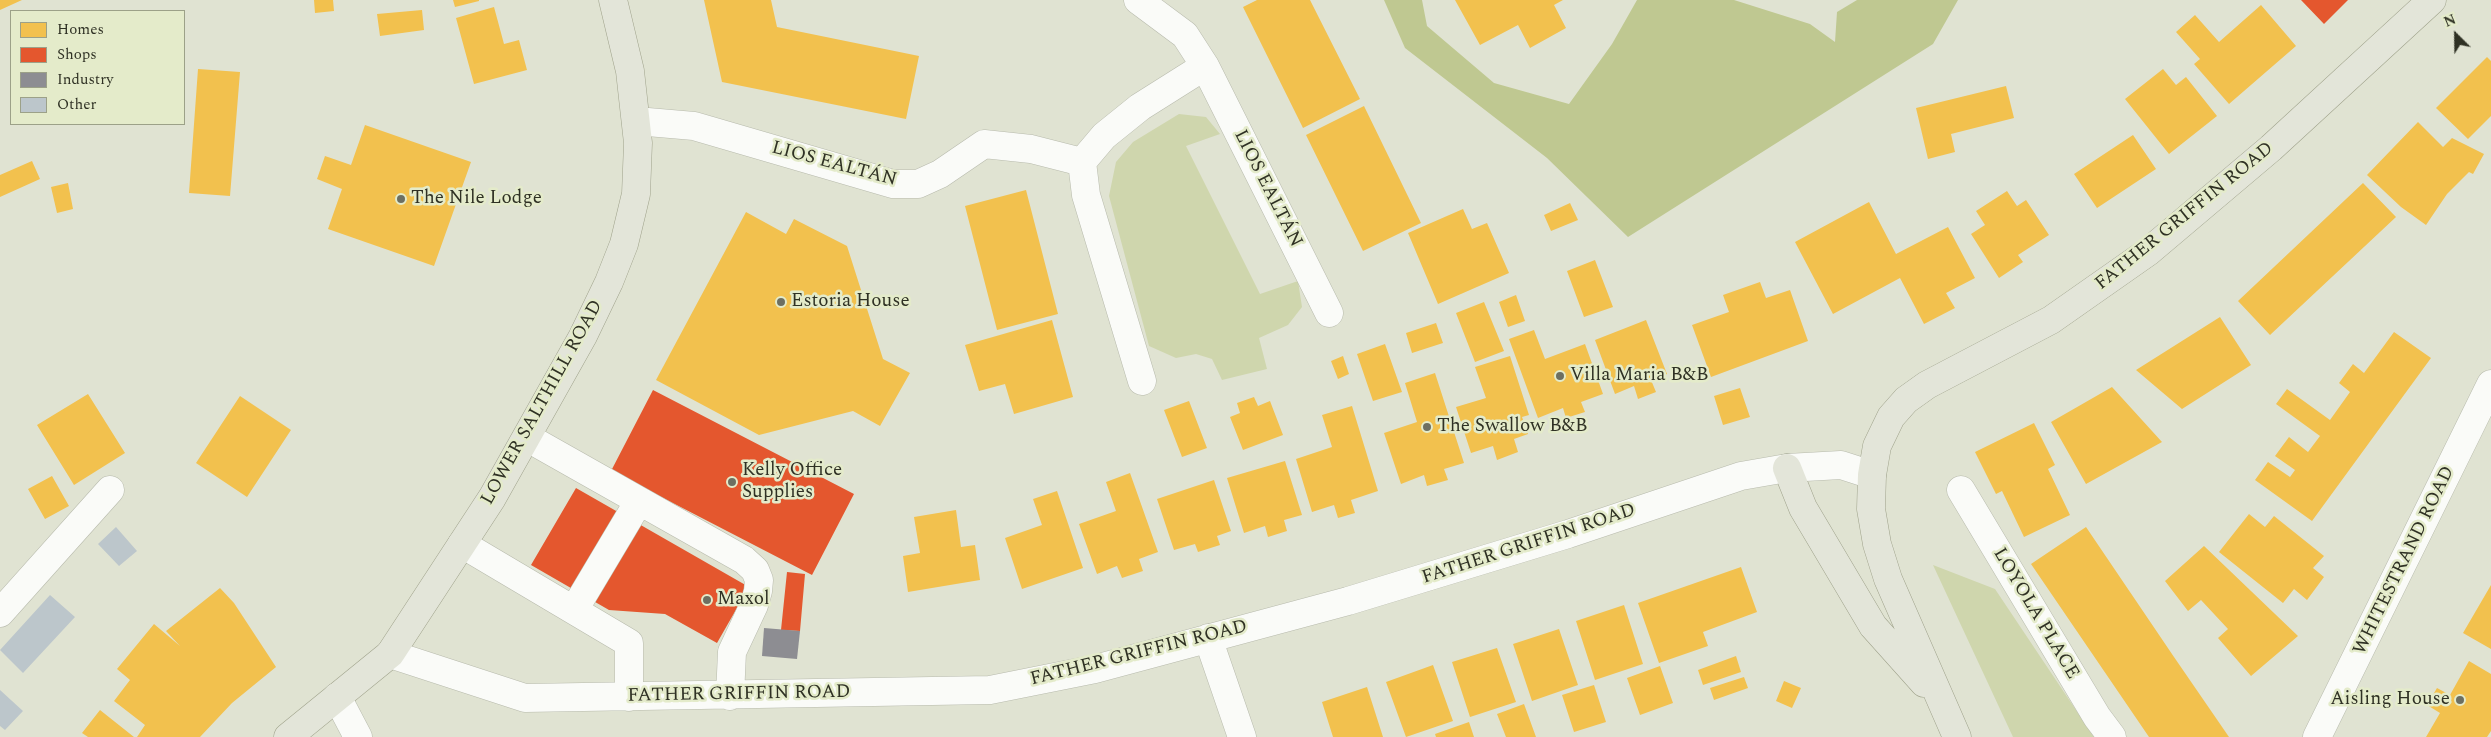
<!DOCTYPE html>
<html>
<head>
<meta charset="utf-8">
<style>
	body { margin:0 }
	#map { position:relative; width:2491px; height:737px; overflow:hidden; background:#e0e3d2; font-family:Spectral,serif }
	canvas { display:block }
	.legend { position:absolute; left:10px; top:10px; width:175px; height:115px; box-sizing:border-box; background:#e4ebca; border:1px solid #9ca188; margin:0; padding:6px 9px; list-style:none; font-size:15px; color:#2f3124 }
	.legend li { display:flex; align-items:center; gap:10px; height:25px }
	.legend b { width:25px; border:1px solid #9ca188 }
	.north { position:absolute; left:2431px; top:10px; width:50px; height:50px; -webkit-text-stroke:4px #e4ebca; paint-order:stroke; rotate:337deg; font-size:14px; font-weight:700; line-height:20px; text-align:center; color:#2f3124 }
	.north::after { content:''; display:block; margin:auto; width:18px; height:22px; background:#2f3124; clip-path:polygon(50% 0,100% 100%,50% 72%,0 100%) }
</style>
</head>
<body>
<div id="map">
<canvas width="2491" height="737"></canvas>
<ul class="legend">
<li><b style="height:14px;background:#f2c14e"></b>Homes</li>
<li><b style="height:14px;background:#e4572e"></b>Shops</li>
<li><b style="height:14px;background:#8d8d92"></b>Industry</li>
<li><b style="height:14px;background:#bcc6cb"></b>Other</li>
</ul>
<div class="north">N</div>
</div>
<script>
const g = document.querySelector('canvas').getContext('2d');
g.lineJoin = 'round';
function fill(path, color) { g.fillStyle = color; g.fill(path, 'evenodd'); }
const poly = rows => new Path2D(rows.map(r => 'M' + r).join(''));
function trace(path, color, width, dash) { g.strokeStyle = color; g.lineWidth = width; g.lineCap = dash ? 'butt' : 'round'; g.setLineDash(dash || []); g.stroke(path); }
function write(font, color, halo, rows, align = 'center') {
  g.font = font + ' Spectral,serif'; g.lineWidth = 5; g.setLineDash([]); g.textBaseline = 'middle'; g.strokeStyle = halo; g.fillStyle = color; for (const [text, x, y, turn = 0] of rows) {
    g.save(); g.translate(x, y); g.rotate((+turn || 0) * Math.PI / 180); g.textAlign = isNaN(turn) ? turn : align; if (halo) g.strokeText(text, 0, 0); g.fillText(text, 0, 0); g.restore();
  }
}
const green = poly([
	[1179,114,1206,117,1220,134,1186,146,1260,294,1298,281,1302,307,1288,325,1259,338,1267,369,1222,380,1212,359,1196,354,1176,358,1149,346,1109,196,1116,162,1133,142],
	[1933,565,1995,589,2094,737,2013,737]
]);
const forest = poly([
	[1384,0,1422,0,1427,26,1494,83,1569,104,1612,44,1637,0,1734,0,1810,24,1835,42,1837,12,1857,0,1958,0,1933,44,1628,237,1547,158,1405,48]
]);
const homes = poly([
	[0,0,22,0,0,10],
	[314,0,333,0,334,11,315,13],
	[453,0,479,0,479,1,455,7],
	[704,0,771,0,777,27,919,56,906,119,722,82],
	[1257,0,1310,0,1360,99,1303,128,1243,7],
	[1455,0,1563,0,1554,5,1566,28,1530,48,1518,25,1480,45],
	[2261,5,2296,46,2229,104,2194,64,2200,59,2176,32,2195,15,2219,42],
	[494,7,504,44,519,40,527,70,474,84,456,18],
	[422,10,424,30,380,36,377,14],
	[2487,57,2491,61,2491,116,2468,139,2436,108],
	[198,69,240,72,230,196,189,193],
	[2163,69,2176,85,2186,77,2217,116,2169,154,2125,99],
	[2006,86,2014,118,1951,134,1955,152,1928,159,1916,108],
	[1364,106,1421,223,1363,251,1306,135],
	[2418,122,2443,147,2452,138,2484,154,2473,174,2469,172,2447,194,2426,225,2401,207,2367,175],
	[365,125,471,162,434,266,328,229,342,189,317,179,325,156,351,165],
	[2133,135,2156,169,2097,208,2074,174],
	[32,161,40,179,0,197,0,175],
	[68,183,73,209,57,213,51,187],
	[2363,183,2396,217,2270,335,2238,301],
	[1026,190,1058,314,997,330,965,206],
	[2007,191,2017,206,2026,200,2049,235,2018,255,2023,262,1999,278,1971,234,1985,225,1976,211],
	[1869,202,1896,254,1948,227,1975,278,1946,293,1955,308,1924,324,1900,278,1833,314,1795,242],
	[1570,203,1578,220,1551,231,1544,215],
	[1463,209,1472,229,1487,223,1509,273,1438,304,1408,233],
	[746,212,786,234,794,219,847,246,883,359,910,373,880,426,853,411,759,435,656,380],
	[1595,260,1613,307,1584,317,1567,271],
	[1760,282,1766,298,1790,290,1808,341,1711,377,1692,325,1729,312,1723,295],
	[1516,295,1525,321,1508,327,1499,302],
	[1484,302,1504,351,1475,362,1456,313],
	[2220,317,2251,365,2182,409,2136,370],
	[1052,320,1073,397,1014,414,1005,384,979,391,965,345],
	[1646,320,1667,374,1651,380,1656,392,1638,399,1634,386,1615,394,1595,340],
	[1436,323,1443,343,1412,353,1406,333],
	[1534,330,1545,359,1585,344,1603,394,1581,402,1585,412,1566,418,1563,408,1538,418,1509,339],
	[2394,332,2431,358,2312,521,2255,480,2268,462,2290,477,2295,470,2275,456,2289,437,2308,452,2320,436,2276,404,2287,389,2330,420,2350,392,2339,383,2353,364,2364,373],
	[1385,344,1402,392,1373,401,1357,354],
	[1343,356,1349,374,1338,379,1331,361],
	[1510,356,1529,415,1522,417,1528,434,1514,439,1518,452,1497,460,1493,446,1471,453,1456,407,1486,398,1475,367],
	[1435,373,1464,463,1444,469,1448,480,1427,486,1424,475,1401,484,1384,433,1417,422,1405,383],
	[2112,387,2162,442,2086,484,2051,422],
	[1740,388,1750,417,1723,425,1714,396],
	[88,394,125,453,74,485,37,425],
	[240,396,291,430,247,497,196,463],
	[1254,397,1258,406,1270,401,1283,435,1243,450,1230,417,1240,413,1237,403],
	[1189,401,1207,448,1182,457,1164,410],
	[1352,406,1378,491,1351,500,1355,513,1338,518,1334,505,1312,512,1296,459,1332,447,1322,415],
	[2034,423,2055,465,2048,469,2070,515,2024,537,2002,491,1996,494,1975,452],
	[1285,461,1302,515,1284,520,1287,531,1268,537,1265,526,1244,533,1227,478],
	[1130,473,1158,552,1139,559,1143,571,1122,578,1117,566,1097,574,1079,524,1116,511,1106,482],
	[52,476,69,506,45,519,28,489],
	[1214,480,1231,531,1217,536,1220,545,1198,552,1195,544,1174,550,1157,499],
	[1057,491,1083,568,1022,589,1005,538,1042,525,1033,499],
	[956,510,961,547,975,545,980,580,908,592,903,556,920,553,914,517],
	[2249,514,2265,527,2274,516,2324,556,2313,568,2324,577,2307,600,2294,589,2283,603,2219,552],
	[2086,527,2174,657,2229,737,2149,737,2031,564],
	[2204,546,2298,636,2251,676,2218,638,2228,629,2201,600,2188,611,2165,581],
	[1741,567,1757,612,1703,632,1708,646,1659,663,1638,603],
	[2491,585,2491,649,2463,633],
	[220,588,234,603,276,667,232,703,200,737,137,737,145,725,114,701,130,680,117,669,154,624,180,646,166,631],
	[1624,605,1643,664,1595,680,1576,621],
	[1559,629,1578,685,1532,701,1513,644],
	[1497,648,1516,702,1470,717,1452,662],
	[1736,656,1741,672,1703,685,1698,670],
	[2469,661,2491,674,2491,731,2487,737,2426,737,2440,713,2427,705,2437,688,2450,695],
	[1433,665,1453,721,1406,737,1386,682],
	[1660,666,1673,703,1640,715,1627,678],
	[1744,677,1748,688,1714,700,1710,688],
	[1784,681,1801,688,1792,708,1776,701],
	[1594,685,1606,722,1574,732,1562,695],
	[1367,687,1383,737,1333,737,1322,702],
	[1524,704,1536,737,1506,737,1497,714],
	[100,710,134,737,88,737,82,733],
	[1469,722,1474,737,1436,737,1435,734]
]);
const shops = poly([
	[2301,0,2348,0,2324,24],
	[653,390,854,494,812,575,611,471],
	[576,488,749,587,717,643,665,614,609,610,531,565],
	[787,572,805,574,800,631,781,630]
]);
const industry = poly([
	[764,628,800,631,797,659,762,656]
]);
const building = poly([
	[116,527,137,551,119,566,98,544],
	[50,595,75,617,23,673,0,650],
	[0,690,23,711,5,730,0,726]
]);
const minor = poly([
	[1138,0,1185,35,1205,66,1329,313],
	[636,121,694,126,893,184,918,184,940,174,984,144,1031,149,1082,162],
	[1142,381,1086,195,1082,162,1104,136,1140,107,1205,66],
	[528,438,744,560,755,570,759,580,758,591,754,605,732,652,730,696],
	[1961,490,2097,717,2112,737],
	[462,544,629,643,629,697],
	[574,610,639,501],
	[0,613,110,490],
	[1208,638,1242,737],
	[390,654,525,698,990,690,1095,669,1348,601,1568,534,1741,476,1787,468,1841,465,1872,475],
	[337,697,358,737],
	[2317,737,2491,384]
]);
const major = poly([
	[1787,468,1803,508,1873,626,1924,683],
	[288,737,390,654,492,498,583,336,609,282,624,244,636,194,638,143,630,71,613,0],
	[1957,737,1888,579,1877,544,1871,509,1872,475,1877,446,1891,417,1906,400,1927,385,2051,320,2148,252,2271,148,2432,0]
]);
const markers = [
	[401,199,5,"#6d6f61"],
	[781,302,5,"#6d6f61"],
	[1560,376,5,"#6d6f61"],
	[1427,427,5,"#6d6f61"],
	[732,482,5,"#6d6f61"],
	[707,600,5,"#6d6f61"],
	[2460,700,5,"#6d6f61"]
];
const streetNames = [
	["LIOS EALTÁN",834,165,15],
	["LIOS EALTÁN",1267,189,63],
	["FATHER GRIFFIN ROAD",2185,217,-39],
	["LOWER SALTHILL ROAD",543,403,-61],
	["FATHER GRIFFIN ROAD",1529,545,-18],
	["WHITESTRAND ROAD",2405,561,-64],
	["LOYOLA PLACE",2035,614,59],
	["FATHER GRIFFIN ROAD",1139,654,-14],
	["FATHER GRIFFIN ROAD",739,695,-1]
];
const poiNames = [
	["The Nile Lodge",411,199],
	["Estoria House",791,302],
	["Villa Maria B&B",1570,376],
	["The Swallow B&B",1437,427],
	["Kelly Office",742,471],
	["Supplies",742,493],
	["Maxol",717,600],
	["Aisling House",2450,700,"right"]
];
fill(green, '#cfd6ad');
fill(forest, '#bfc891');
fill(homes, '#f2c14e');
fill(shops, '#e4572e');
fill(industry, '#8d8d92');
fill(building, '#bcc6cb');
trace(minor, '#b7baac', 29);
trace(major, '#9fa28b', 29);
trace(minor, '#fafbf8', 28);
trace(major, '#e3e5d9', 28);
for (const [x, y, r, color] of markers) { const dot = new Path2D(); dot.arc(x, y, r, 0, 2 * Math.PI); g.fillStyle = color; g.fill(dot); trace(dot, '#e4ebca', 2); }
write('19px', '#2f3124', '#e4ebca', streetNames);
write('19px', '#2f3124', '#e4ebca', poiNames, 'left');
</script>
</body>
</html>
